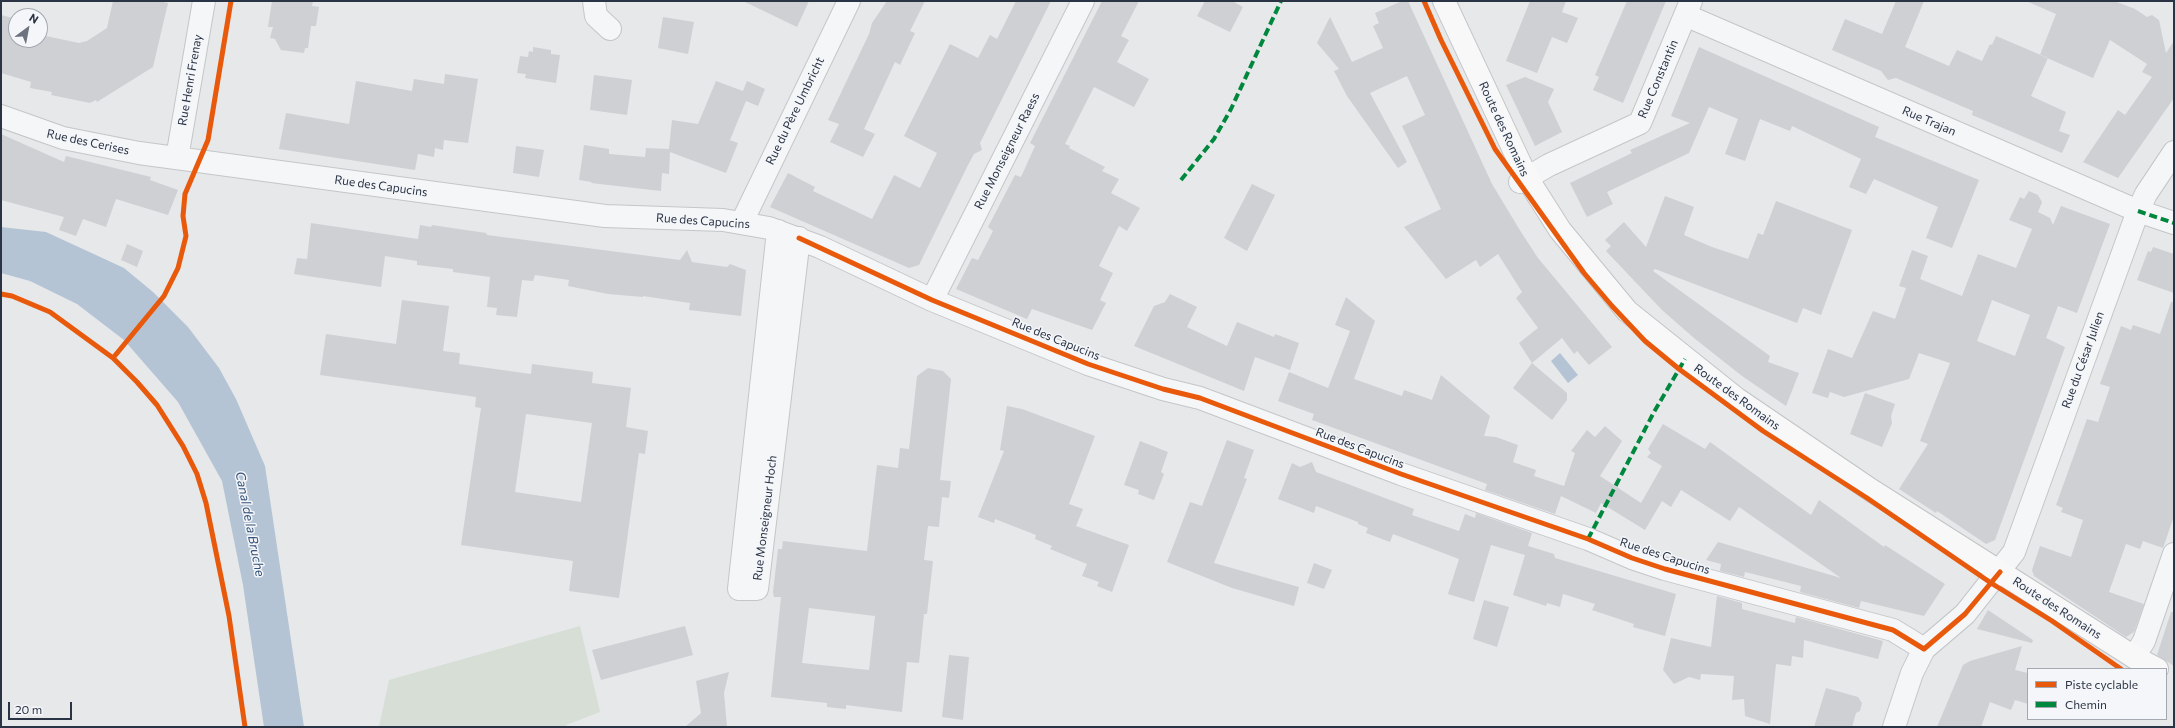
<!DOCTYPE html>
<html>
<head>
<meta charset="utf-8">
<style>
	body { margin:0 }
	#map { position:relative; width:2175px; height:728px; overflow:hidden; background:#e6e8ea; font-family:Commissioner,sans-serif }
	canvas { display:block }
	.frame { position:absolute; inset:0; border:2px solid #2b3445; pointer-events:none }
	.legend { position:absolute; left:2027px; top:668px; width:140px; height:52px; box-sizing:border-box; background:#f4f6f9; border:1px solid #a4a8b1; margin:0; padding:5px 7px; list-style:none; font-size:12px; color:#2b3445 }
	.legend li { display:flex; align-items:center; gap:8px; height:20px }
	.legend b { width:20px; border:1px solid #a4a8b1 }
	.north { position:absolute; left:8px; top:8px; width:40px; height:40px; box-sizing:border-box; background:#f4f6f9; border:1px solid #a4a8b1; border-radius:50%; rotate:32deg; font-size:11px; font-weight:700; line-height:16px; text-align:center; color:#2b3445 }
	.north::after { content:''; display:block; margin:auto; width:14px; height:18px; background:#6c737f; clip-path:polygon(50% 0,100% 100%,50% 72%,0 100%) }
	.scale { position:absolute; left:8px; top:702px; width:64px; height:18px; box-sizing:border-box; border:2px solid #2b3445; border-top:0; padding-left:5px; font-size:12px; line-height:14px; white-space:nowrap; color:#2b3445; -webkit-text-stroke:3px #f4f6f9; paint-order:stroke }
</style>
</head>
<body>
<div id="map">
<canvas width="2175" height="728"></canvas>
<div class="frame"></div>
<ul class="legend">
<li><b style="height:5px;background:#e8590c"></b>Piste cyclable</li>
<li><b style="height:5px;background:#00873e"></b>Chemin</li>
</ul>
<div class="north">N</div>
<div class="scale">20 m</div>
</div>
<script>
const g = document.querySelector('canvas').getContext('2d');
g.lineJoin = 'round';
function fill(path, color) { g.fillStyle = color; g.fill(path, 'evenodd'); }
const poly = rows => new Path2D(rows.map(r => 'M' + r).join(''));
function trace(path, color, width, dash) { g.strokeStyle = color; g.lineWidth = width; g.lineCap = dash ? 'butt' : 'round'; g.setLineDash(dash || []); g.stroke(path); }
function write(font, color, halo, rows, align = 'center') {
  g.font = font + ' Commissioner,sans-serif'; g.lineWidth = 3; g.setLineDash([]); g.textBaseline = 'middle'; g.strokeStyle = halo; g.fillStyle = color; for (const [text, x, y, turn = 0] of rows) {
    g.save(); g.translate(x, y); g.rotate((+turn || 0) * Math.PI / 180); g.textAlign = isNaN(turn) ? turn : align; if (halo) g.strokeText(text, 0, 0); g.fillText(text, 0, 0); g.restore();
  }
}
const green = poly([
	[580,626,600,712,566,725,566,727,379,727,389,680]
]);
const water = poly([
	[1,227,46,232,124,268,153,292,188,327,219,368,236,399,265,466,304,727,264,727,243,585,222,481,178,402,124,340,77,304,30,281,1,273],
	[1560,353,1578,375,1568,383,1551,361]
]);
const building = poly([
	[113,1,158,1,168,3,153,67,97,102,96,100,90,103,51,95,52,92,30,88,31,82,1,73,1,15,16,19,16,40,40,40,40,27,43,28,41,35,79,43,87,41,107,28],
	[272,1,313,1,312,6,319,7,316,26,311,26,308,48,305,48,304,53,281,50,275,39,270,38,273,27,268,27],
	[743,1,809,1,797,27],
	[887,1,925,1,910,31,915,33,900,65,895,62,864,129,875,134,863,157,830,142,839,124,828,120,869,34,872,23],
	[1016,1,1051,1,980,143,982,150,974,154,968,165,919,265,909,268,770,207,788,173,815,187,813,191,872,219,894,175,920,188,937,153,904,136,950,44,978,58,990,35,997,39],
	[1102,1,1139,1,1121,36,1129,40,1117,62,1149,79,1134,107,1094,87,1065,144,1070,146,1069,148,1105,167,1102,171,1119,179,1111,193,1140,208,1127,231,1119,226,1099,266,1113,273,1100,300,1106,303,1092,330,1032,309,1027,319,956,289,972,258,978,260,993,231,988,227,1015,175,1021,177,1035,146,1030,143],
	[1205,1,1232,1,1243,7,1230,32,1197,16],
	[1402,1,1408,1,1492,184,1521,232,1538,258,1612,347,1589,365,1577,351,1574,354,1562,338,1532,363,1519,343,1538,328,1516,298,1522,292,1498,254,1480,267,1476,260,1446,279,1404,227,1441,209,1402,126,1425,115,1407,76,1370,93,1407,162,1398,168,1347,96,1334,71,1339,69,1317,43,1330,17,1352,62,1383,48,1373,26,1379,23,1375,13],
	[1530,1,1566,1,1562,12,1578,18,1567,43,1552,37,1537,73,1506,61],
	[1627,1,1666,1,1623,103,1593,90,1599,77,1595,75],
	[1896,1,1924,1,1905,47,1949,66,1957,50,1982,61,1990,44,1992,45,1996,36,2048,58,2031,96,2066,112,2059,131,2070,135,2062,153,1972,115,1973,111,1896,78,1888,80,1881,71,1832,50,1845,19,1882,34],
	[2026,1,2114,1,2135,9,2147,17,2152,15,2159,20,2166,53,2174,41,2174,98,2118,178,2083,162,2118,110,2125,115,2152,77,2142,72,2147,64,2110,40,2093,78,2040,55,2056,14],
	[663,17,694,22,688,54,658,48],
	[533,47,551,50,551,54,560,55,556,83,525,78,526,74,517,73,520,56,528,57,529,51,533,52],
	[1699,47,1879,127,1875,137,1979,180,1952,248,1926,238,1938,207,1874,179,1866,194,1849,187,1861,159,1792,126,1790,131,1760,119,1745,161,1725,154,1738,119,1709,107,1689,153,1607,192,1613,204,1587,217,1570,183,1632,153,1630,150,1690,123,1671,116],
	[445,74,478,79,468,143,444,140,443,150,435,148,434,157,418,154,415,170,279,149,286,113,349,124,356,81,412,91,414,79,444,84],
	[594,75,632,80,627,115,590,110],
	[1525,77,1554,89,1548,102,1562,132,1535,146,1506,85],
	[716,81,743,91,747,81,765,89,758,106,746,101,730,140,738,143,726,173,670,152,669,174,662,173,661,191,591,183,592,182,579,180,584,145,609,149,609,154,645,157,646,148,669,149,672,120,698,124],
	[1,134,64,162,66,156,151,177,150,180,178,190,168,215,116,199,106,227,83,219,76,236,59,230,64,217,1,200],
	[516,146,544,150,539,177,513,173],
	[1252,184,1275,195,1247,251,1224,238],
	[2029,191,2038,195,2042,202,2038,212,2050,218,2053,225,2061,206,2110,224,2077,313,2058,306,2046,338,2065,347,1995,540,1986,544,1937,511,1936,513,1899,489,1928,444,1920,441,1950,363,1919,353,1909,379,1844,397,1830,392,1828,398,1812,393,1828,349,1852,358,1873,311,1895,319,1906,288,1899,286,1912,250,1928,256,1920,279,1962,296,1978,254,2016,268,2032,229,2009,220,2020,197,2024,199],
	[1992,300,2030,315,2015,356,1977,341],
	[1665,196,1694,207,1684,235,1712,247,1748,259,1758,233,1763,235,1776,201,1852,230,1821,315,1803,308,1797,323,1655,269,1653,271,1770,356,1768,362,1799,373,1786,406,1742,376,1694,338,1662,310,1606,251,1611,246,1605,240,1624,222,1646,247],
	[311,223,418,239,420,225,431,227,432,225,486,233,487,235,680,260,687,250,692,262,727,267,730,264,746,270,741,316,689,310,690,303,643,296,643,297,608,294,568,286,569,280,535,275,533,281,522,280,517,317,496,315,497,308,487,307,490,277,453,272,453,269,417,265,417,261,385,256,381,287,294,274,297,258,307,259],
	[127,244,143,251,137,267,121,260],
	[2153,247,2174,254,2174,293,2137,280,2148,251,2151,252],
	[1170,294,1197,307,1187,327,1227,346,1237,322,1274,337,1275,334,1299,343,1290,370,1255,357,1244,391,1134,346,1154,306,1165,302],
	[1346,297,1375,321,1354,379,1402,396,1404,390,1432,400,1441,375,1490,416,1484,436,1496,437,1518,445,1513,462,1536,470,1534,476,1564,486,1575,453,1571,451,1587,430,1595,437,1605,426,1622,441,1600,476,1641,503,1662,466,1647,457,1651,453,1648,449,1663,424,1705,449,1710,442,1811,515,1819,500,1884,547,1885,545,1945,584,1924,616,1861,601,1859,608,1800,592,1801,586,1745,572,1744,577,1720,571,1721,564,1706,560,1718,542,1841,578,1739,507,1730,521,1681,490,1671,507,1662,501,1645,530,1601,503,1596,513,1561,496,1555,514,1485,490,1487,484,1312,420,1314,414,1278,401,1289,372,1328,388,1350,331,1335,325],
	[402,300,449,306,443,351,460,353,459,364,531,374,532,364,593,372,592,383,631,388,626,427,648,431,645,454,639,453,619,598,569,591,573,561,461,545,481,408,475,407,476,397,320,375,326,334,396,344],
	[526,414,592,423,581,502,515,492],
	[2171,302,2174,302,2174,516,2163,548,2143,541,2140,549,2126,544,2109,592,2144,604,2134,632,2126,637,2034,576,2032,570,2040,546,2071,557,2083,520,2061,512,2063,508,2056,505,2087,419,2098,422,2110,387,2100,384,2121,326,2131,330,2133,325,2160,334],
	[1532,363,1567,393,1567,400,1552,420,1513,388],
	[928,368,943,371,951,379,940,480,951,481,949,498,942,497,939,527,928,526,924,560,933,561,927,614,924,614,919,663,907,662,902,712,846,705,846,709,827,707,827,703,771,697,781,597,774,597,773,592,778,549,782,549,783,541,867,551,877,465,898,468,900,448,909,449,917,376],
	[809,608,875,616,869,670,802,663],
	[1865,393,1895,404,1891,416,1892,423,1882,447,1850,434],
	[1007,406,1022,409,1095,436,1069,504,1083,509,1076,526,1129,545,1112,592,1097,586,1099,582,1082,576,1087,564,1050,549,1052,546,1035,539,1036,535,995,519,994,523,978,517,1004,451,1000,450],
	[1227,440,1254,450,1244,478,1247,479,1214,563,1299,587,1294,606,1232,588,1167,562,1190,502,1202,506],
	[1140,441,1168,452,1161,472,1164,474,1154,500,1138,494,1139,490,1124,485],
	[1312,462,1316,472,1414,509,1412,515,1459,531,1465,514,1475,518,1476,513,1532,533,1528,546,1554,554,1555,558,1676,594,1665,636,1633,627,1634,624,1592,610,1595,604,1563,594,1560,607,1547,603,1546,606,1513,595,1525,555,1491,545,1474,602,1448,594,1459,559,1393,534,1390,542,1366,533,1368,528,1358,524,1358,522,1316,506,1314,513,1278,499,1292,463,1300,467],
	[1314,563,1332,570,1324,589,1307,583],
	[1717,596,1742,603,1742,609,1795,623,1796,617,1883,641,1878,659,1804,640,1803,658,1792,656,1791,666,1776,664,1770,724,1745,716,1744,699,1732,700,1734,676,1701,674,1700,680,1689,677,1674,684,1663,670,1671,638,1711,647],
	[1484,600,1509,607,1497,647,1473,639],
	[1988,610,2033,640,2032,643,1977,629],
	[2171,612,2174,612,2174,666,2157,655],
	[685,626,693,655,601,680,592,650],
	[2022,646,2015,670,2028,673,2028,704,2015,700,2011,710,1990,702,1981,727,1937,727,1963,665,1970,661],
	[949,655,969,657,963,720,942,717],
	[729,672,724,693,727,727,685,727,701,713,696,681],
	[1826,688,1858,697,1862,703,1860,711,1856,713,1852,727,1814,727]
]);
const street = poly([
	[594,1,596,16,610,29],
	[1685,15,2138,211,2174,223],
	[1,116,63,138,139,153,605,216,723,220,769,228,820,247,932,300,1088,364,1163,389,1200,398,1401,474,1588,539,1632,558,1665,569,1893,630,1924,649],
	[177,158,204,1],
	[1520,182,1549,165,1640,123,1691,1],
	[742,222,849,1],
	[778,231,739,589,757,589,799,238],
	[932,300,1083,1],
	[2134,657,2144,641,2174,554],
	[1894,727,1912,673,1924,649,1965,614,2014,552,2138,211,2146,194,2174,152]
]);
const primary = poly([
	[1444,1,1527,178,1560,230,1627,311,1737,399,1871,490,2134,657,2157,669]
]);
const quiet = poly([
	[1181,180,1214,139,1231,109,1281,1],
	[2138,211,2174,223],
	[1588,539,1654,412,1685,359]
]);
const cycleway = poly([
	[1424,1,1441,40,1495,149,1584,273,1612,306,1645,341,1679,369,1763,431,1867,498,1991,583,2052,621,2121,669],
	[799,238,932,300,1088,364,1163,389,1200,398,1401,474,1588,539,1632,558,1665,569,1893,630,1924,649,1965,614,2000,572],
	[1,294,12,296,50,312,113,358,137,382,157,405,183,446,197,474,206,503,229,616,245,727],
	[113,358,164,296,178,268,186,236,183,216,185,194,208,140,231,1]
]);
const streetNames = [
	["Rue Constantin",1658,79,-67],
	["Rue Henri Frenay",190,80,-80],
	["Rue du Père Umbricht",795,111,-64],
	["Rue Trajan",1929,121,23],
	["Route des Romains",1504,129,65],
	["Rue des Cerises",88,142,12],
	["Rue Monseigneur Raess",1007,151,-63],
	["Rue des Capucins",381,186,8],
	["Rue des Capucins",703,221,4],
	["Rue des Capucins",1056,339,22],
	["Rue du César Julien",2083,360,-70],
	["Route des Romains",1737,397,36],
	["Rue des Capucins",1360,448,21],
	["Rue Monseigneur Hoch",765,518,-83],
	["Rue des Capucins",1665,556,18],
	["Route des Romains",2057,608,33]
];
const waterNames = [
	["Canal de la Bruche",250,524,79]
];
fill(green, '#d6ded6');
fill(water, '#b4c4d5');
fill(building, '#ced0d3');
trace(street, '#c4c6c8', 24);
trace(primary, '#c2c5c8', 24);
trace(street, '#f5f6f7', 22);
trace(primary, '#f8f8f8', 22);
trace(quiet, '#00873e', 4, [8, 4]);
trace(cycleway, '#e8590c', 5);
write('12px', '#2b3445', '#f4f6f9', streetNames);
write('italic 13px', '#34527a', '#f4f6f9', waterNames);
</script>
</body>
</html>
